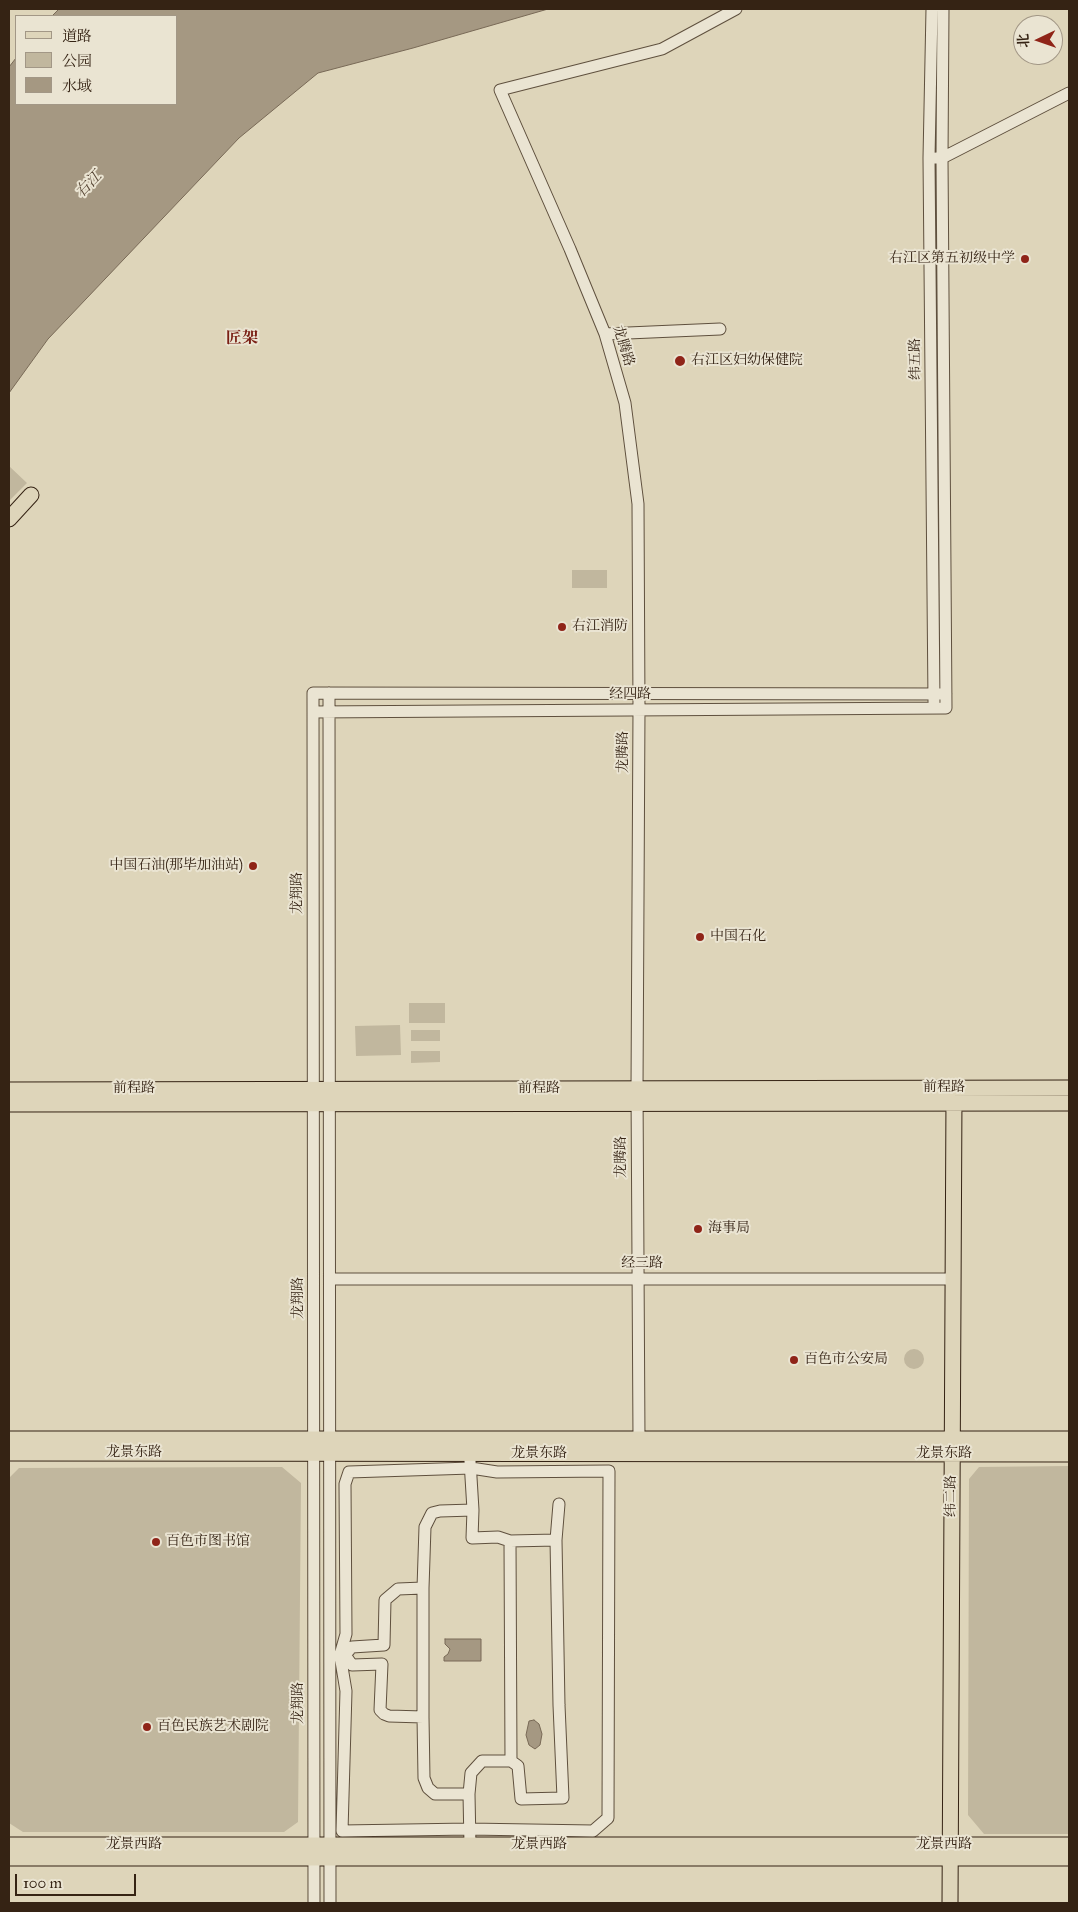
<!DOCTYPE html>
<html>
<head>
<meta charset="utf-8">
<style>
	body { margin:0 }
	#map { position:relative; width:1078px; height:1912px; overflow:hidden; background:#ded5ba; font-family:"IM FELL Great Primer","Noto Serif SC",serif }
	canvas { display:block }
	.frame { position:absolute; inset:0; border:10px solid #352314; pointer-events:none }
	.legend { position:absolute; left:15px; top:15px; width:162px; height:90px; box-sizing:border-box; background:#eae4d2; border:1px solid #a29786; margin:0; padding:6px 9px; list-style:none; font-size:15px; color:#352314 }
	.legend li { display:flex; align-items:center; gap:10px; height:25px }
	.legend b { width:25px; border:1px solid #a29786 }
	.north { position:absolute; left:1013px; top:15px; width:50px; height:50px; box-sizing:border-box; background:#eae4d2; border:1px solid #a29786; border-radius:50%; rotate:267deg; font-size:14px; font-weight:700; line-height:20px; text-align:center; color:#352314 }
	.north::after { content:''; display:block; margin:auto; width:18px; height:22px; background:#8f2418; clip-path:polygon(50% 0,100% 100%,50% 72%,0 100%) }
	.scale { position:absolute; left:15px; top:1874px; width:121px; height:22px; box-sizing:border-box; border:2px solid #352314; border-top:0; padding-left:6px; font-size:15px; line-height:18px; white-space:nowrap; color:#352314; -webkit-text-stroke:4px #eae4d2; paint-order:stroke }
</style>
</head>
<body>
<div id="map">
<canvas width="1078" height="1912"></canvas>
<div class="frame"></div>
<ul class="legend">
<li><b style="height:6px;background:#ded5ba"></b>道路</li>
<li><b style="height:14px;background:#c1b79e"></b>公园</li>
<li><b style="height:14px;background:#a59882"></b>水域</li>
</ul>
<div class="north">北</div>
<div class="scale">100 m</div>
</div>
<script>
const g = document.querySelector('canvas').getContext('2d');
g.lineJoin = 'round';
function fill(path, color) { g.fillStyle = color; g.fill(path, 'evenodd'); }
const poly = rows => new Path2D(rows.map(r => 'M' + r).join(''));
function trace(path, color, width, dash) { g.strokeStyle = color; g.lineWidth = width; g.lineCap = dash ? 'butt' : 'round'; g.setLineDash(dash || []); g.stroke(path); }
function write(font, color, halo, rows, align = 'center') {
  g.font = font + ' "IM FELL Great Primer","Noto Serif SC",serif'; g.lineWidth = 4; g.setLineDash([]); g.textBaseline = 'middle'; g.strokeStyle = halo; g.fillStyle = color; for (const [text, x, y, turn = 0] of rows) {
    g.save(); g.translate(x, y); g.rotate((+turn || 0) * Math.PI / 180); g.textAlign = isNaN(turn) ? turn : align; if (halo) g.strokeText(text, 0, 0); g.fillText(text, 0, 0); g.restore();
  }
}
const green = poly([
	[9,466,27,483,9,501],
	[572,570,607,570,607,588,572,588],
	[409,1003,445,1003,445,1023,409,1023],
	[400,1025,401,1055,356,1056,355,1026],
	[411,1030,440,1030,440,1041,411,1041],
	[411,1051,440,1051,440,1062,411,1063],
	'904 1359a10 10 0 1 1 20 0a10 10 0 1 1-20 0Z',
	[1069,1466,1069,1834,984,1834,968,1815,969,1479,979,1467],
	[282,1467,301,1483,298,1822,284,1832,23,1832,9,1823,9,1478,19,1468]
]);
const water = poly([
	[59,9,548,9,413,48,318,73,239,138,48,339,9,393,9,67,16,58,16,104,176,104,176,16,52,16,59,9],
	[445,1639,481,1639,481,1661,444,1661,444,1657,448,1654,450,1649,445,1644,445,1639],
	[534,1720,539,1724,542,1734,540,1745,535,1749,529,1745,526,1735,529,1721,534,1720]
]);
const minor = poly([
	[932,9,929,158,934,702],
	[936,158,942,158,1069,93],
	[605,334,720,329],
	[329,693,330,1903],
	[313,712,946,708,942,158,943,9],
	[330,1279,953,1279],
	[639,1439,637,1088,639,709,638,504,625,403,605,334,570,249,500,90,662,49,736,9],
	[471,1468,497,1472,609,1471,608,1818,593,1831,469,1829,342,1831,346,1691,340,1655,346,1634,345,1484,349,1472,471,1468],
	[473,1510,472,1538,498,1537,510,1541],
	[345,1655,352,1665,382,1664,380,1710,384,1714,389,1716,423,1717,424,1778,428,1788,435,1794,469,1794,470,1845],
	[337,1656,345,1655,352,1647,384,1645,385,1600,398,1589,423,1588,425,1527,432,1513,440,1511,473,1510,470,1461],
	[423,1717,423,1588],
	[511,1761,518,1766,521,1799,563,1798,559,1705,556,1540,559,1504],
	[469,1794,471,1773,482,1761,511,1761,510,1541,556,1540],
	[314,1903,313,693,946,694]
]);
const major = poly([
	[9,519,31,495],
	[9,1090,1069,1088],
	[9,1104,1069,1103],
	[9,1439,1069,1439],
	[9,1453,1069,1454],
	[9,1845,1069,1845],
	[9,1858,1069,1858],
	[950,1903,954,1095]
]);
const markers = [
	[1025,259,5,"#8f2418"],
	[680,361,6,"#8f2418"],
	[562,627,5,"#8f2418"],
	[253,866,5,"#8f2418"],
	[700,937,5,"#8f2418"],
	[698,1229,5,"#8f2418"],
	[794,1360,5,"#8f2418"],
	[156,1542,5,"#8f2418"],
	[147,1727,5,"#8f2418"]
];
const poiNames = [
	["右江区第五初级中学",1015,259,"right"],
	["右江区妇幼保健院",691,361],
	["右江消防",572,627],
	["中国石油(那毕加油站)",243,866,"right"],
	["中国石化",710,937],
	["海事局",708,1229],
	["百色市公安局",804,1360],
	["百色市图书馆",166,1542],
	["百色民族艺术剧院",157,1727]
];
const streetNames = [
	["龙腾路",623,346,73],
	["纬五路",916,359,-91],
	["经四路",630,695],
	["龙腾路",624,752,-90],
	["龙翔路",298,893,-90],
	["前程路",944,1088],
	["前程路",134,1089],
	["前程路",539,1089],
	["龙腾路",622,1157,-90],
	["经三路",642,1264],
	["龙翔路",299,1298,-90],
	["龙景东路",134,1453],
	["龙景东路",539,1454],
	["龙景东路",944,1454],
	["纬二路",952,1496,-90],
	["龙翔路",299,1703,-90],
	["龙景西路",134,1845],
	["龙景西路",539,1845],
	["龙景西路",944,1845]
];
const waterNames = [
	["右江",89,185,-46]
];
const quarterNames = [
	["匠架",242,339]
];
fill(green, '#c1b79e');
fill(water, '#a59882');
trace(water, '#786956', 1);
trace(minor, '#5f503e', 13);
trace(major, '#352314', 17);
trace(minor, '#eae4d2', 11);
trace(major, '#ded5ba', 15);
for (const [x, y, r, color] of markers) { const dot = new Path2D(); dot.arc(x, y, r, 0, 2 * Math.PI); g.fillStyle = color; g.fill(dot); trace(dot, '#eae4d2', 2); }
write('14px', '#352314', '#eae4d2', poiNames, 'left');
write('14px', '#352314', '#eae4d2', streetNames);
write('italic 15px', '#574635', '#eae4d2', waterNames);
write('bold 16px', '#7a1f14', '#eae4d2', quarterNames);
</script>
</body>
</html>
